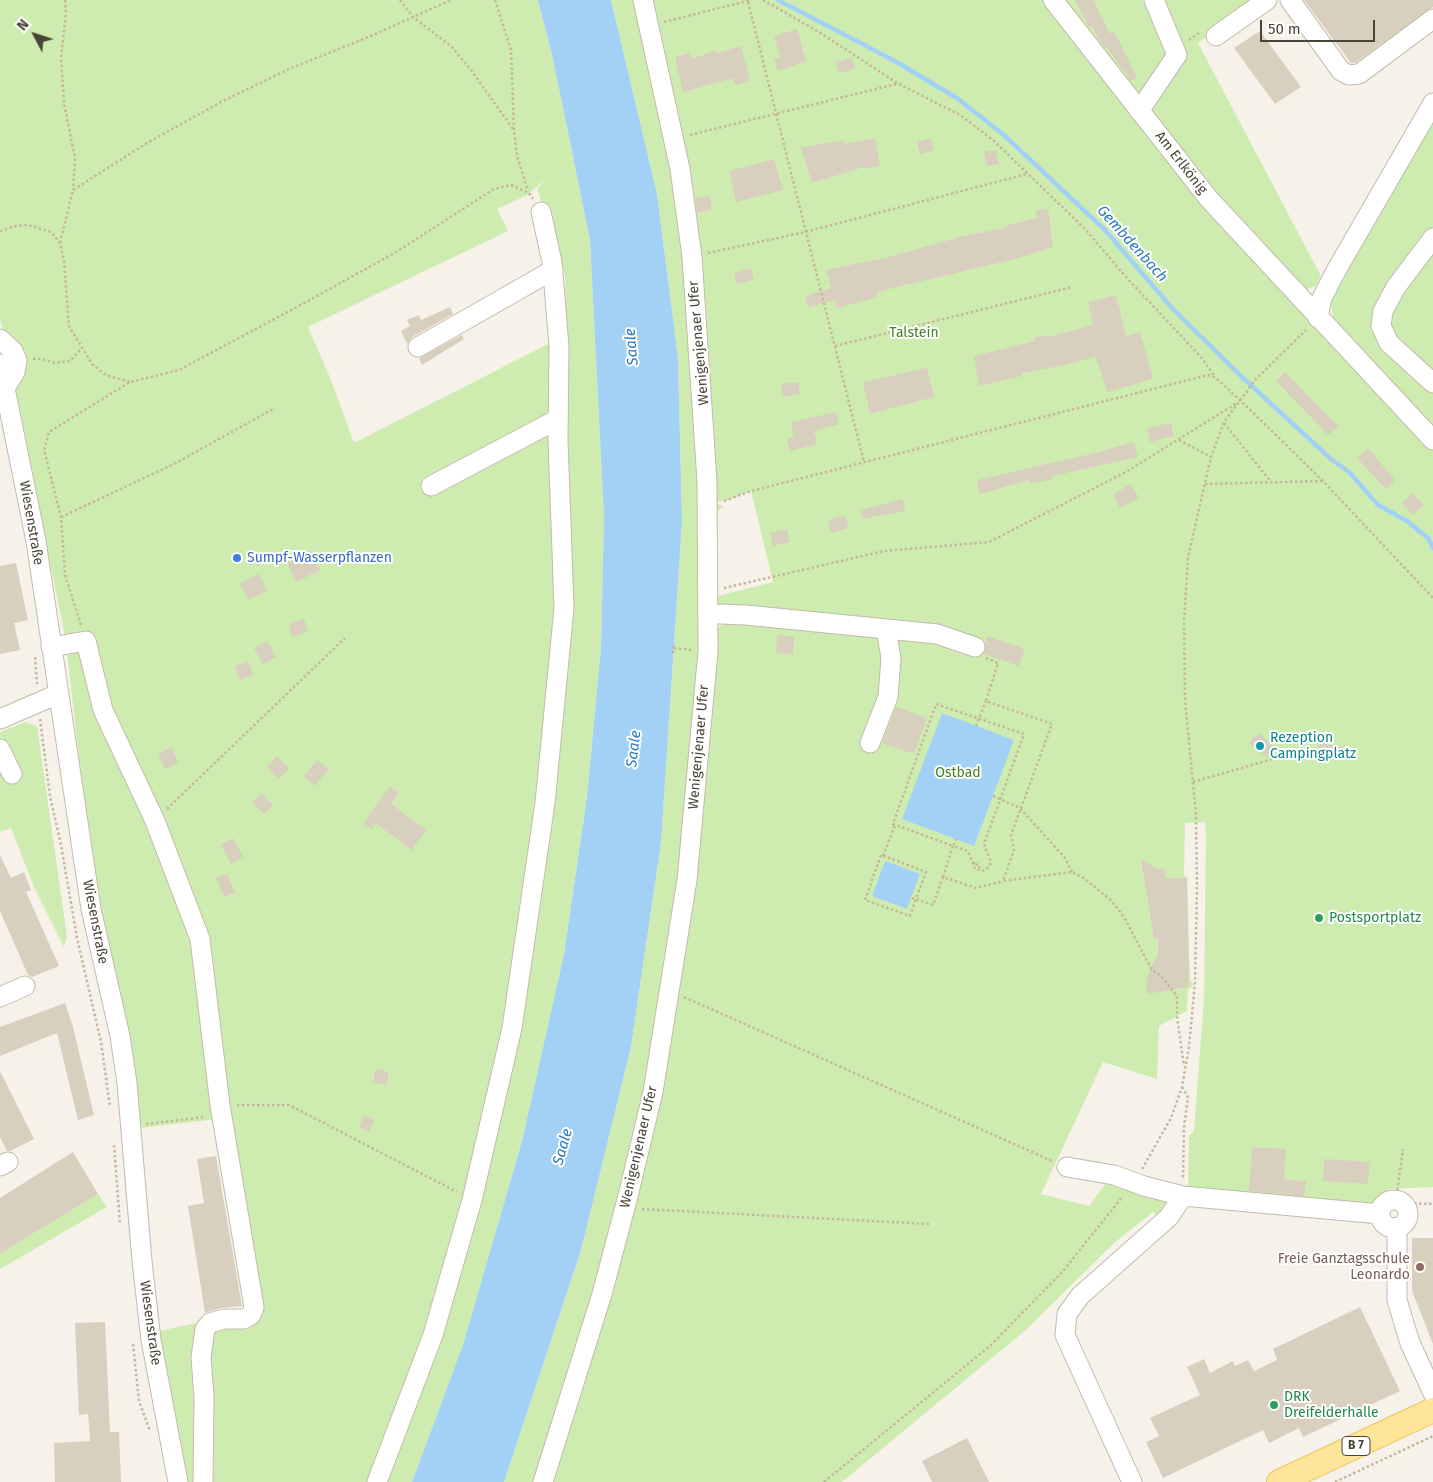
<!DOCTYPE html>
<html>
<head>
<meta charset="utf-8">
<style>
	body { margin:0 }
	#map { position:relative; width:1433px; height:1482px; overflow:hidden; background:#f6f2ea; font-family:"Fira Sans",sans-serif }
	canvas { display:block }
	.north { position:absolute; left:10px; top:10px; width:50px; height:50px; -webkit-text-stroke:4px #fff; paint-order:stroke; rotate:310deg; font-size:14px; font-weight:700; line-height:20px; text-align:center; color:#4a4337 }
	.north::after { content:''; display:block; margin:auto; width:18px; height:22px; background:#4a4337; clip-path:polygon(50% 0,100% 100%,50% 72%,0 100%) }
	.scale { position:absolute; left:1260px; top:20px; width:115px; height:22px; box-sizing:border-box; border:2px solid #4a4337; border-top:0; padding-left:6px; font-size:15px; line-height:18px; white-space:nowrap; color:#4a4337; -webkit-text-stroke:4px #fff; paint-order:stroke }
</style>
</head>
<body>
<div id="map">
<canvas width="1433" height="1482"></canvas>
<div class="north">N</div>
<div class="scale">50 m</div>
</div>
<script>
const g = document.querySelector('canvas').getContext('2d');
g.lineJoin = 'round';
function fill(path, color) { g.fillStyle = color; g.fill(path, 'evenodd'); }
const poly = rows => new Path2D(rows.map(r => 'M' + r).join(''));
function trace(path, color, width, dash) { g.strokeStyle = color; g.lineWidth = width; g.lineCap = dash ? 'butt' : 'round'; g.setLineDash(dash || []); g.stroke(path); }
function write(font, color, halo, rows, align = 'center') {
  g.font = font + ' "Fira Sans",sans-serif'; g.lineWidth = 4; g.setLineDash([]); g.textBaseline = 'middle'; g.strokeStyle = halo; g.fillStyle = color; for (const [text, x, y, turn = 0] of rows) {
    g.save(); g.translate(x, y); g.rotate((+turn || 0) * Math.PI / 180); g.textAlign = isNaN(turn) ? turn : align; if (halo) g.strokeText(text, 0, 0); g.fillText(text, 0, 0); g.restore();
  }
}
const green = poly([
	[0,0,538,0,553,59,590,240,604,517,601,647,587,797,564,954,522,1141,463,1345,412,1482,187,1482,158,1331,247,1313,217,1119,141,1128,128,1033,103,921,87,827,65,636,0,318],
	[545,180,537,189,565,275,567,432,550,343,354,443,331,380,308,327,508,231,497,209,526,196],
	[611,0,1257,0,1198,43,1321,276,1316,286,1302,291,1333,323,1331,299,1334,289,1433,120,1433,1187,1389,1189,1380,1195,1372,1205,1188,1189,1189,1136,1194,1131,1204,998,1206,837,1205,822,1185,823,1184,876,1187,876,1190,980,1194,985,1188,990,1187,1011,1159,1026,1157,1079,1103,1062,1041,1194,1089,1206,1108,1180,1129,1183,1167,1196,1174,1199,1175,1205,1161,1220,1153,1212,1114,1243,1027,1329,842,1482,547,1482,606,1295,632,1197,656,1092,673,1002,691,880,711,651,715,632,724,622,718,609,718,596,773,582,751,491,725,501,713,502,723,506,713,517,716,584,705,584,704,651,683,879,665,1001,649,1091,625,1195,599,1293,539,1482,504,1482,581,1250,631,1047,661,843,682,522,678,358,657,194],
	[26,722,37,726,67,937,64,947,34,887,11,828,0,832,0,732],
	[98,1194,107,1207,0,1269,0,1254]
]);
const water = poly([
	[538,0,611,0,657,194,678,358,682,522,661,843,631,1047,581,1250,504,1482,412,1482,463,1345,522,1141,564,954,587,797,601,647,604,517,590,240,553,59],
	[942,713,1014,740,974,846,902,819],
	[885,861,920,874,907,909,872,896]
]);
const stream = poly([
	[778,0,893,60,957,98,1005,136,1105,230,1172,308,1242,377,1331,459,1349,472,1378,505,1407,521,1429,539,1433,548]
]);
const building = poly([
	[1075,0,1093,0,1110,34,1114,31,1137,78,1131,81,1107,47,1105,48,1099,40,1092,26,1089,27],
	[1304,0,1433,0,1433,7,1355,63,1351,63],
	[797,29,806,61,778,71,774,59,780,57,774,36],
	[1260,31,1301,87,1275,104,1234,48],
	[741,46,750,81,735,85,733,78,683,92,675,57,690,53,692,59,716,50,717,53],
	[852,57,855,69,839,73,836,62],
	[875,138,880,166,864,169,864,167,812,183,801,148,843,140,844,144],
	[931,138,934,150,920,154,917,142],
	[996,150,999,164,987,166,984,152],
	[774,159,783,190,736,202,729,171],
	[709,195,712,209,697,213,695,198],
	[1048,209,1053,247,1022,257,877,292,878,297,837,308,835,300,808,307,805,296,831,288,826,270,885,258,960,237,1005,228,1005,226,1037,218,1036,210],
	[751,268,754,280,737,284,734,273],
	[1116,295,1126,336,1140,332,1153,379,1107,392,1096,357,1060,366,1022,373,1022,376,979,386,974,356,1035,341,1034,338,1047,335,1048,337,1093,325,1088,302],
	[450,307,453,314,412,337,407,344,401,331,410,326,407,320,419,315,421,320],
	[462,335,464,339,422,365,419,358],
	[927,368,934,397,870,414,863,382],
	[1285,372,1339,427,1328,435,1276,381],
	[798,382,800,394,783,397,781,384],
	[836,412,839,424,814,431,817,444,790,451,787,439,794,437,791,422],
	[1171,423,1174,436,1150,442,1147,428],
	[1134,442,1138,457,1052,476,1053,479,1030,484,1029,480,980,494,977,480,1091,454],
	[1368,448,1395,480,1386,489,1357,458],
	[1131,484,1139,498,1120,508,1113,494],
	[1412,493,1424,505,1413,515,1402,503],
	[903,499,905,511,863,519,861,510],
	[845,515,849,528,831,533,828,520],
	[787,529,790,542,773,546,770,533],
	[310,551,320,570,296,582,287,563],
	[16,563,28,620,14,623,20,650,0,654,0,566],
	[259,574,267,591,248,600,240,583],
	[304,619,308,632,292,637,289,624],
	[777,635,794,636,793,654,776,653],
	[987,636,1025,649,1019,666,984,654],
	[267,641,276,657,263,664,254,648],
	[248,661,253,675,240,680,235,666],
	[896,707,927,718,914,754,882,743],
	[1260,734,1274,747,1266,757,1249,743,1254,737],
	[1319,744,1342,746,1341,760,1318,757],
	[172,747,178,763,165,769,158,754],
	[277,756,289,768,279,779,267,767],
	[317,760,329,769,315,786,304,776],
	[390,786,399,793,391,804,426,830,412,850,376,823,372,830,363,823],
	[261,793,273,805,264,814,252,802],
	[233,838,243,857,231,864,221,844],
	[0,855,11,878,24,872,31,890,26,892,59,966,32,977,28,975,0,911],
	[1141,859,1157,868,1165,869,1165,878,1187,878,1189,987,1147,994,1146,981,1150,969,1158,955,1158,938,1154,939],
	[227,873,235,893,224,897,216,878],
	[65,1003,73,1027,94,1115,78,1120,57,1033,0,1056,0,1027],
	[376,1069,389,1072,386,1085,373,1082],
	[0,1071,34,1139,10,1151,7,1151,0,1137],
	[364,1115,375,1120,369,1132,359,1127],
	[1252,1147,1286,1149,1284,1180,1306,1181,1304,1196,1249,1191],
	[73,1152,98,1194,0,1254,0,1198],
	[216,1156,242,1306,221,1308,205,1313,188,1206,204,1203,197,1159],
	[1324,1159,1370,1162,1368,1184,1323,1181],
	[1412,1238,1433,1238,1433,1344,1412,1291],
	[1360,1307,1400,1391,1303,1437,1299,1428,1269,1443,1263,1430,1163,1478,1146,1442,1159,1436,1150,1418,1200,1395,1187,1367,1204,1359,1210,1373,1233,1361,1235,1366,1248,1360,1254,1371,1277,1360,1273,1349],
	[105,1322,110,1432,119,1432,121,1482,55,1482,54,1443,90,1441,88,1414,79,1415,75,1323],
	[967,1438,989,1482,932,1482,922,1461]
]);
const path = poly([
	[65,0,66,12,61,58,64,103,75,158,73,190],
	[400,0,413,17,452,47,471,70,513,129],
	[495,0,511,50,514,130,517,156,528,191],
	[763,0,819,32,897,83,960,115,993,140,1087,231,1125,276,1201,357,1215,377],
	[748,2,864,462],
	[664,22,751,0],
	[1189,40,1199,33],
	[690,135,896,84],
	[0,231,16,226,28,225,51,232,60,243,64,261,69,326,92,364,106,375,130,382],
	[60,243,73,190,147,143,221,102,289,69,371,36,451,0],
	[708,253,805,232,1027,174],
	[835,346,1072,287],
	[33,359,42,359,54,363,70,361,81,349],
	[1224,423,1271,482],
	[1179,440,1211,457],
	[1205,484,1323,481],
	[724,501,751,491,1208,375,1216,378,1240,400,1323,481,1433,598],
	[61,517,174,464,275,408],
	[724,588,884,551,989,542,1126,472,1237,403],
	[81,625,65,575,61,517,44,450,49,432,130,382,179,370,308,301,396,252,494,189,511,185,529,193,533,199],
	[674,648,692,650],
	[673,653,674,643],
	[35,657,37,684],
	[986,658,998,663,986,701,1052,724,1011,835,1014,850,1003,881,1072,872,1082,877,1110,899,1124,917,1152,970,1160,975,1177,996,1177,1017,1184,1066],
	[40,719,50,796,61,845,77,938,101,1042,110,1107],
	[976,726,986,701],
	[1193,782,1286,755],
	[993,796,1020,808,1065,858,1072,872],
	[167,809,345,638],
	[883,856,895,825],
	[973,864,976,862,978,868,983,866],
	[943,877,953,846,968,851,975,869,982,871,989,867,991,862,984,844,1024,734,936,704,893,824,953,846,956,839],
	[912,898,916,899,910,916,865,900,881,855,926,872,916,899,933,905,943,877,976,888,1003,881],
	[684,997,1052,1161],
	[1182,1087,1188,1097,1184,1127,1183,1179],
	[237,1105,289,1105,457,1192],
	[146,1124,205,1117],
	[114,1145,120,1224],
	[1142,1169,1171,1118,1182,1087,1189,1047,1195,982,1197,889,1196,814,1185,701,1184,622,1188,557,1211,457,1224,422,1256,379,1306,330],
	[1396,1200,1403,1149],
	[1404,1203,1433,1204],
	[642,1209,929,1224],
	[133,1344,139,1401,150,1431],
	[824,1482,991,1345,1063,1271,1123,1196],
	[1335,1482,1433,1436]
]);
const minor = poly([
	[1053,0,1209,199,1433,440],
	[1290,0,1341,71,1349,75,1359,74,1433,19],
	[1216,36,1267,0],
	[1139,111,1177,55,1154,0],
	[1433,238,1396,287,1383,311,1381,326,1389,343,1433,383],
	[1318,318,1322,298,1337,269,1433,103],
	[0,339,13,351,17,360,15,372,5,388],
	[418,347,553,270],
	[0,364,36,541,91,909,120,1036,127,1083,142,1261,151,1340,178,1482],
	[431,486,558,419],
	[720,614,746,615,937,634,975,647],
	[51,647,86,641,103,710,155,821,200,939,220,1105,254,1307,251,1315,244,1319,224,1319,210,1323,205,1329,201,1357,204,1397,203,1482],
	[0,719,58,694],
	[870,743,888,697,891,658,886,629],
	[0,749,12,774],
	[0,997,25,986],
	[0,1166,8,1162],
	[1067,1167,1114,1175,1144,1186,1183,1196,1380,1214],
	'1380 1214a14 14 0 1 1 28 0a14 14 0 1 1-28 0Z',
	[1397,1227,1397,1300,1410,1343,1433,1393],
	[377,1482,433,1335,472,1200,512,1028,545,803,564,608,558,440,559,346,552,262,541,212],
	[543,1482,602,1294,628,1196,653,1092,687,880,708,651,707,481,692,257,680,169,643,0],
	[1132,1482,1065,1335,1067,1314,1080,1296,1169,1217,1183,1196]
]);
const major = poly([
	[1279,1482,1433,1410]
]);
const markers = [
	[237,558,5,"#3f7fe0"],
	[1260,746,5,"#0f9aa8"],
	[1319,918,5,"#2e9e5b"],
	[1420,1267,5,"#8d6e63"],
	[1274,1405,5,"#2e9e5b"]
];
const shields = [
	[1356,1446,28]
];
const shieldNames = [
	["B 7",1356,1446]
];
const streetNames = [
	["Am Erlkönig",1181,163,52],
	["Wenigenjenaer Ufer",699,343,-95],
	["Wiesenstraße",31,523,80],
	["Wenigenjenaer Ufer",699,747,-85],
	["Wiesenstraße",95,922,79],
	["Wenigenjenaer Ufer",639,1147,-77],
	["Wiesenstraße",150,1323,82]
];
const parkNames = [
	["Talstein",914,333],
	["Ostbad",958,773]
];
const shopNames = [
	["Sumpf-Wasserpflanzen",247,558]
];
const cultureNames = [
	["Rezeption",1270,738],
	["Campingplatz",1270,754]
];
const leisureNames = [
	["Postsportplatz",1329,918],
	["DRK",1284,1397],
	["Dreifelderhalle",1284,1413]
];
const educationNames = [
	["Freie Ganztagsschule",1410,1259],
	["Leonardo",1410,1275]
];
const waterNames = [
	["Gembdenbach",1132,244,48],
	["Saale",632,347,-95],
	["Saale",634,749,-83],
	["Saale",563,1147,-74]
];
fill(green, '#cfecb0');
fill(water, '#a3d1f5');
trace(stream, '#a3d1f5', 4.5);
fill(building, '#d8cfbe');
trace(minor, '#c2bbab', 21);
trace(major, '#ecc662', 26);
trace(path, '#c5b79c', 2.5, [2.5, 2.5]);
trace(minor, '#fff', 19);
trace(major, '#ffe599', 24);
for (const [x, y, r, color] of markers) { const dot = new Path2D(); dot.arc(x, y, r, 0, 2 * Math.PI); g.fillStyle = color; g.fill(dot); trace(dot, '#fff', 2); }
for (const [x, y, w] of shields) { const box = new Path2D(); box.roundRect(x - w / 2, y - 9.5, w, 19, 4); g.fillStyle = '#fff'; g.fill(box); trace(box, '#4a4337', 1); }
write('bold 12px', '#4a4337', null, shieldNames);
write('14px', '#4a4337', '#fff', streetNames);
write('14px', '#458125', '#fff', parkNames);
write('14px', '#366cbe', '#fff', shopNames, 'left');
write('14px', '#0d838f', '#fff', cultureNames, 'left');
write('14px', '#27864d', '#fff', leisureNames, 'left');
write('14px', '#785e54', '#fff', educationNames, 'right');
write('italic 15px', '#287abf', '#fff', waterNames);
</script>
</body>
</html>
